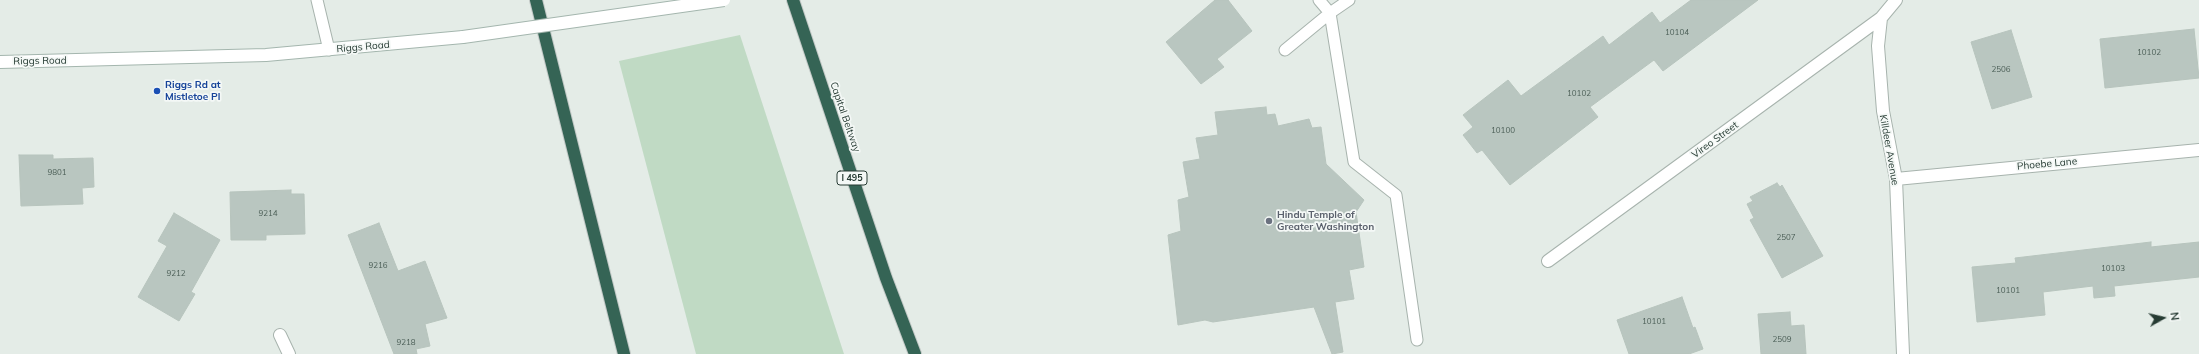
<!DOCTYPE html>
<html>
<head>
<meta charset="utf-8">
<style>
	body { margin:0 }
	#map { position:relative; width:2199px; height:354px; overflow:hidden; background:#e4ece7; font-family:Mulish,sans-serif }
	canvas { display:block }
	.north { position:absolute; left:2143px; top:298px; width:40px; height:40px; -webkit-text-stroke:3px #f4f8f6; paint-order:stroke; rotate:82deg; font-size:11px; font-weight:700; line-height:16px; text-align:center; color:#263b33 }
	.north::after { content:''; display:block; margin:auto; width:14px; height:18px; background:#263b33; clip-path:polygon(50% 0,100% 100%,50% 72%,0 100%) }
</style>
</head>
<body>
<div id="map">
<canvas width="2199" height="354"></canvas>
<div class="north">N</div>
</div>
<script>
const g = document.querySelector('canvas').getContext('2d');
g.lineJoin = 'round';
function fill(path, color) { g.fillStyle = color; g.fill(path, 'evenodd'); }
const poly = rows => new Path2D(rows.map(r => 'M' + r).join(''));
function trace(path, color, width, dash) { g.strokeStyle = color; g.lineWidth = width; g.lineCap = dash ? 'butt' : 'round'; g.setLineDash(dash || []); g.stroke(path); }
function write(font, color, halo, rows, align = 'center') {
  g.font = font + ' Mulish,sans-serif'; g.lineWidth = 3.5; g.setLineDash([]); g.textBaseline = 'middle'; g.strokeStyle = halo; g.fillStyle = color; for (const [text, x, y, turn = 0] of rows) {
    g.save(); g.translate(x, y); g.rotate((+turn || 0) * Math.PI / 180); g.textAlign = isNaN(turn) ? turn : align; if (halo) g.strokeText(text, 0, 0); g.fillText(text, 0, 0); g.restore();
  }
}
const green = poly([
	[740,35,844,354,696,354,619,61]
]);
const building = poly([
	[1215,0,1228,0,1252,31,1217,59,1224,67,1201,84,1166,42,1215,0],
	[1691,0,1758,0,1663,71,1654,60,1590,107,1598,117,1510,185,1482,150,1477,153,1463,135,1473,127,1463,115,1508,80,1521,96,1603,36,1609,45,1652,12,1660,23,1691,0],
	[2194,29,2199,78,2105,88,2100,39,2194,29],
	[2011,30,2032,97,1992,109,1971,42,2011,30],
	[1266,107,1267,115,1275,114,1278,126,1309,119,1312,128,1321,127,1326,164,1364,200,1356,212,1364,267,1349,270,1354,299,1335,302,1343,352,1332,354,1314,307,1213,322,1205,320,1178,325,1168,235,1181,231,1178,200,1189,197,1183,162,1200,159,1196,138,1218,135,1215,112,1266,107],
	[19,155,53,155,53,159,93,158,94,187,82,188,83,204,21,206,19,155],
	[1777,183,1780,187,1782,185,1823,256,1782,278,1750,220,1754,218,1747,204,1753,201,1750,197,1777,183],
	[291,190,291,194,304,194,305,234,266,235,266,240,231,240,230,192,291,190],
	[174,213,220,240,191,292,195,294,179,321,138,297,167,246,158,241,174,213],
	[379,223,398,271,425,261,447,318,425,324,430,346,416,349,417,354,394,354,348,235,379,223],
	[2151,242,2151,247,2199,242,2199,277,2114,286,2115,296,2094,298,2093,286,2043,292,2045,315,1977,322,1972,267,2016,263,2015,258,2151,242],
	[1682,297,1693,328,1695,327,1703,349,1689,354,1629,354,1617,320,1682,297],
	[1790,312,1791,326,1804,325,1806,354,1761,354,1758,314,1790,312]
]);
const lane = poly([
	[317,0,329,50],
	[1319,0,1330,13,1349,0],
	[1285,50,1330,13,1354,162,1396,195,1417,340]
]);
const street = poly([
	[1896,0,1881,18,1878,46,1883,111,1896,179,1903,354],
	[1896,179,2199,150],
	[1548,261,1881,18],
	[280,335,289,354]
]);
const secondary = poly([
	[0,62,266,55,463,37]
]);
const highway = poly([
	[536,0,624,354],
	[793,0,886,278,915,354]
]);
const secondaryBridge = poly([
	[463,37,724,0]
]);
const markers = [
	[157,91,4,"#1a4fb4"],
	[1269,221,4,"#6b7280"]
];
const numberNames = [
	["10104",1677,33],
	["10102",2149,53],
	["2506",2001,70],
	["10102",1579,94],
	["10100",1503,131],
	["9801",57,173],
	["9214",268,214],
	["2507",1786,238],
	["9216",378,266],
	["10103",2113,269],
	["9212",176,274],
	["10101",2008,291],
	["10101",1654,322],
	["2509",1782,340],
	["9218",406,343]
];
const shields = [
	[852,178,30]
];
const shieldNames = [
	["I 495",852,178]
];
const streetNames = [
	["Riggs Road",363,47,-5],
	["Riggs Road",40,61,-1],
	["Capital Beltway",845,117,71],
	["Vireo Street",1715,140,-36],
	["Killdeer Avenue",1889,150,80],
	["Phoebe Lane",2047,164,-5]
];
const transitNames = [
	["Riggs Rd at",165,85],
	["Mistletoe Pl",165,97]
];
const worshipNames = [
	["Hindu Temple of",1277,215],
	["Greater Washington",1277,227]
];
fill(green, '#c0dac4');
fill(building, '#b9c6c0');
trace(building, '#b7c4bd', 1);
trace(lane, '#a7b3ad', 13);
trace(street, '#a7b3ad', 14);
trace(secondary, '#a4b6ae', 14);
trace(highway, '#c2c8c6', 14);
trace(lane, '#fff', 11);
trace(street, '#fff', 12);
trace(secondary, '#fff', 12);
trace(highway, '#356455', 12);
trace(secondaryBridge, '#a4b6ae', 14, []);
trace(secondaryBridge, '#fff', 12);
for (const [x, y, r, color] of markers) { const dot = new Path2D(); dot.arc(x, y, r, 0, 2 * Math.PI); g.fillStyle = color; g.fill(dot); trace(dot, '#f4f8f6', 1.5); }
write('8px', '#4b5e56', null, numberNames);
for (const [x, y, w] of shields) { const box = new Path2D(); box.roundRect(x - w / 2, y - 7, w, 14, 3); g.fillStyle = '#f4f8f6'; g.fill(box); trace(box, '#263b33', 1); }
write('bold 9px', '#263b33', null, shieldNames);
write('10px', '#263b33', '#f4f8f6', streetNames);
write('bold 10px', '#164399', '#f4f8f6', transitNames, 'left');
write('bold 10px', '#5b616d', '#f4f8f6', worshipNames, 'left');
</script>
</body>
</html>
